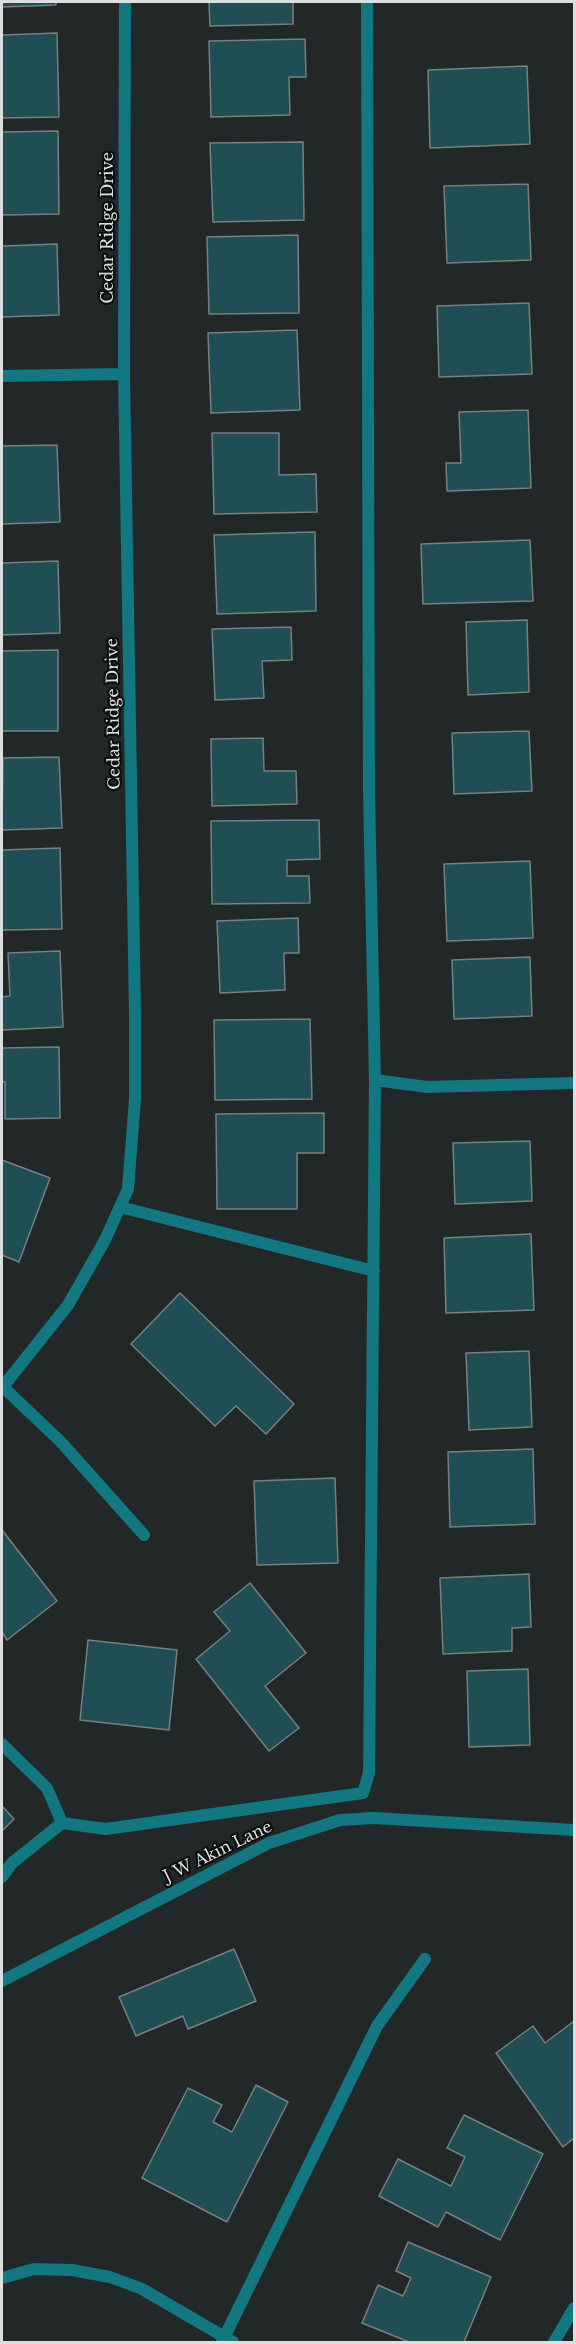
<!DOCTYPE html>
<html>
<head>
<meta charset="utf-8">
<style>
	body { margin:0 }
	#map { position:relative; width:576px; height:2344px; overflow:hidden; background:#222828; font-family:"Libre Baskerville",serif }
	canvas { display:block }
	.frame { position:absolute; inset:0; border:3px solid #dbdfdf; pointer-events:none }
</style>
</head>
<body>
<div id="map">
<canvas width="576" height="2344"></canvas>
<div class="frame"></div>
</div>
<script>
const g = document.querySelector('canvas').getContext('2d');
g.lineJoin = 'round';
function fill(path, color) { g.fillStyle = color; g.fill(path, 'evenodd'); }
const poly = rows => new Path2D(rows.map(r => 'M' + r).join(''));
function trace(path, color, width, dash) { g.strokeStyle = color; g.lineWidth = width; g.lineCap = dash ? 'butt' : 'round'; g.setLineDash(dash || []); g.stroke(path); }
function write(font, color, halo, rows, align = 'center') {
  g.font = font + ' "Libre Baskerville",serif'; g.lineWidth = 4.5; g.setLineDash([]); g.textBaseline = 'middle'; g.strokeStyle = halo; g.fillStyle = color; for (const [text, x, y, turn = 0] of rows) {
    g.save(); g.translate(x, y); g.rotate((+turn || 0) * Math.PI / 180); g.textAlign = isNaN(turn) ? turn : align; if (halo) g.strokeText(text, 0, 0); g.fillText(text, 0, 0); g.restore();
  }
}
const building = poly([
	[2,2,56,2,56,5,2,7,2,2],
	[209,2,293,2,293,24,210,26,209,2],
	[57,33,59,117,2,118,2,35,57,33],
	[305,39,306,77,289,77,290,115,211,117,209,41,305,39],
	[527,66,530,144,430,148,428,70,527,66],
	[58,131,59,214,2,215,2,132,58,131],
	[303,142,304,220,213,222,210,143,303,142],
	[528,184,531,260,447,263,444,186,528,184],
	[298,235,299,313,209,314,207,237,298,235],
	[57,244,59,315,2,317,2,246,57,244],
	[529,303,532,374,439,377,437,306,529,303],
	[297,330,300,410,211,413,208,333,297,330],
	[528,410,531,488,447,491,446,463,461,463,459,412,528,410],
	[212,433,279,433,279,475,316,474,317,512,214,514,212,433],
	[57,445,60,522,2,524,2,446,57,445],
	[315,532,316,611,217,614,214,535,315,532],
	[530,540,533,601,423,604,421,544,530,540],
	[58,561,60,633,2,635,2,563,58,561],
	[527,620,529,692,468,695,466,622,527,620],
	[291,627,292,660,262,661,264,698,215,700,212,629,291,627],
	[58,650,58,731,2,731,2,651,58,650],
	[529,731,532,791,454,794,452,733,529,731],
	[263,738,264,771,296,771,297,804,212,806,211,739,263,738],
	[59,757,62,828,2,830,3,758,59,757],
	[319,820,320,859,287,860,287,876,309,876,310,903,212,904,211,821,319,820],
	[60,848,62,929,2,930,2,850,60,848],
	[530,861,533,938,447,941,444,864,530,861],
	[298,918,299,953,284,953,285,990,220,993,217,921,298,918],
	[60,951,63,1027,2,1030,2,997,10,996,8,953,60,951],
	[530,957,532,1016,454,1019,452,960,530,957],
	[310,1019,312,1099,215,1100,214,1020,310,1019],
	[59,1047,60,1118,5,1119,5,1082,2,1082,2,1048,59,1047],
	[324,1113,324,1153,297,1153,297,1209,217,1209,216,1114,324,1113],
	[530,1141,532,1201,455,1204,453,1143,530,1141],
	[2,1160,50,1178,19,1262,2,1255,2,1160],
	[531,1234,534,1310,446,1313,444,1238,531,1234],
	[180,1293,294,1404,266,1434,236,1406,215,1426,131,1344,180,1293],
	[529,1351,532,1427,469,1430,466,1353,529,1351],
	[533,1449,535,1524,450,1527,448,1452,533,1449],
	[335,1478,338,1563,257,1565,254,1481,335,1478],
	[2,1530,57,1601,7,1640,2,1632,2,1530],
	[529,1574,531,1627,512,1628,512,1651,443,1654,440,1578,529,1574],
	[250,1583,306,1653,265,1686,299,1728,269,1751,196,1659,230,1631,214,1612,250,1583],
	[88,1640,177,1650,169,1730,80,1720,88,1640],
	[528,1669,530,1745,469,1747,467,1671,528,1669],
	[2,1806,14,1819,2,1831,2,1806],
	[234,1949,256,2001,188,2029,183,2016,136,2036,119,1997,234,1949],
	[574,2021,574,2138,563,2147,496,2053,533,2026,545,2043,574,2021],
	[256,2085,288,2102,227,2222,142,2178,188,2088,222,2105,213,2122,232,2132,256,2085],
	[464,2115,543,2154,500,2240,446,2212,438,2227,379,2196,398,2159,451,2186,465,2157,447,2148,464,2115],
	[408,2242,491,2277,464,2342,409,2342,362,2323,378,2285,403,2296,411,2278,396,2271,408,2242]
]);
const lane = poly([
	[367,2,369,793,375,1080,427,1087,574,1083],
	[120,1207,374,1271],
	[2,1744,47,1788,62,1823],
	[2,1877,12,1863,62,1823,106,1829,363,1793,369,1773,375,1080],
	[222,2342,377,2026,425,1959]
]);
const street = poly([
	[2,376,124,374],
	[2,1386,61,1442,144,1535],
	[2,1388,68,1305,105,1240,128,1189,135,1099,135,1012,124,374,125,2],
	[2,1981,269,1843,340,1820,374,1818,574,1830],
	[2,2278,34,2269,72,2270,110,2277,142,2289,233,2342],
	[554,2342,574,2308]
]);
const streetNames = [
	["Cedar Ridge Drive",108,228,-90],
	["Cedar Ridge Drive",114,714,-91],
	["J W Akin Lane",218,1852,-26]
];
fill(building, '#1f4e54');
trace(building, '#797f80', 1.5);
trace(lane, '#127781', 12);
trace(street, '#127781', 12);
write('16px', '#dbdfdf', '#0e1010', streetNames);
</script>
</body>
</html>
